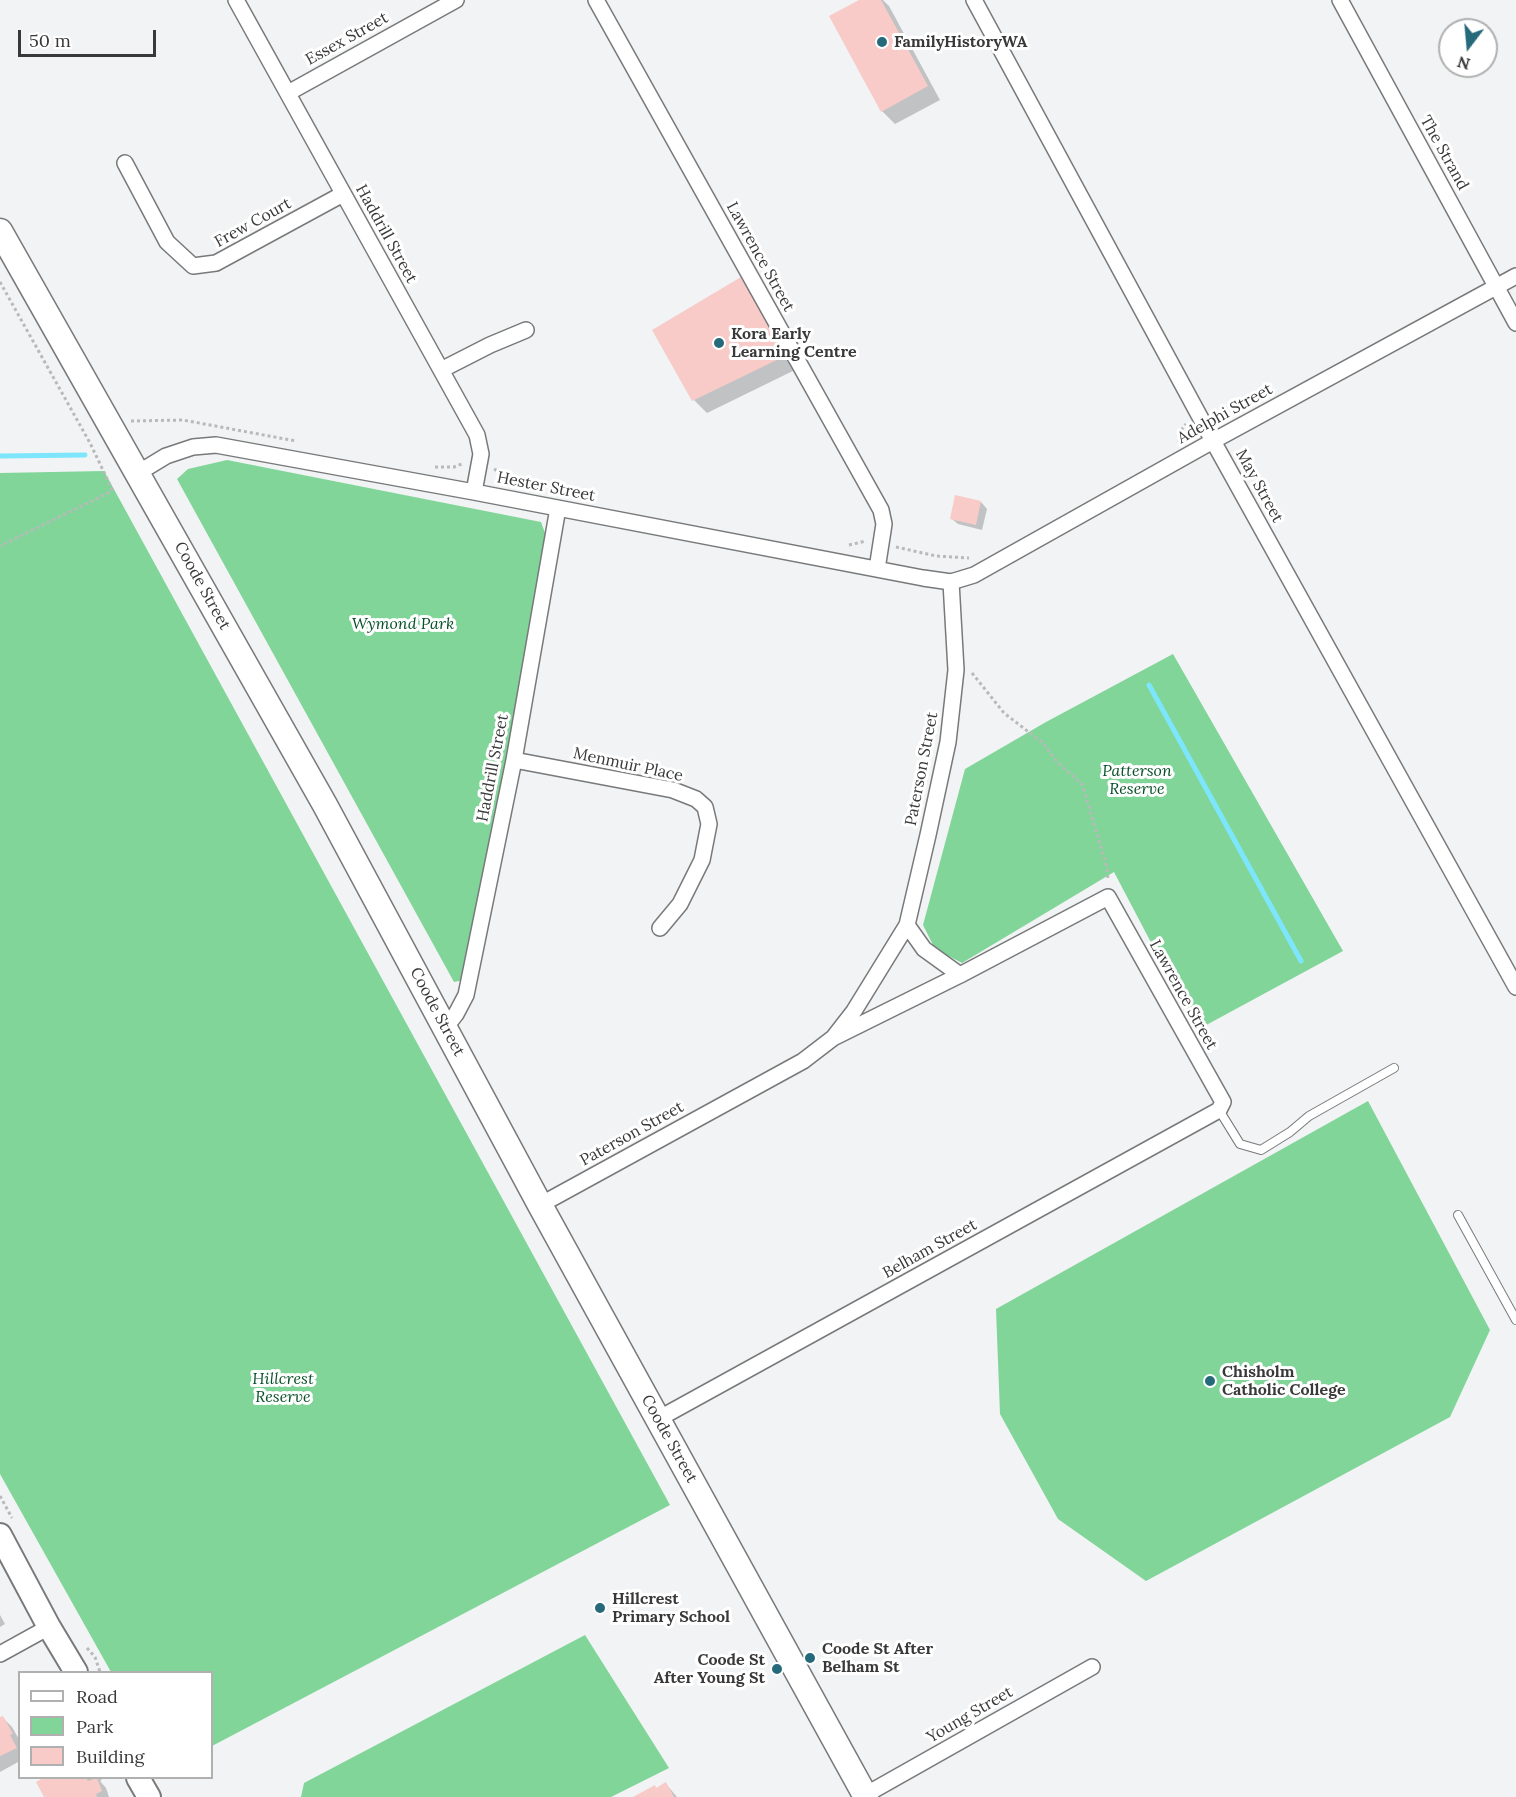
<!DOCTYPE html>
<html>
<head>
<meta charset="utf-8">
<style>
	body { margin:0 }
	#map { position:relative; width:1516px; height:1797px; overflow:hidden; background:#f1f3f4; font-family:Lora,serif }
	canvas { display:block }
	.legend { position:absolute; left:18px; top:1671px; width:195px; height:108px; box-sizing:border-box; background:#fff; border:2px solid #b0b0b0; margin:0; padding:8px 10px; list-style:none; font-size:18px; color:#39393a }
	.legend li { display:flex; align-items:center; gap:12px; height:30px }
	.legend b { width:30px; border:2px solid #b0b0b0 }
	.north { position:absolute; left:1438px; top:18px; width:60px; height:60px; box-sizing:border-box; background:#fff; border:2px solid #b0b0b0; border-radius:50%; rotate:196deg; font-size:16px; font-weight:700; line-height:24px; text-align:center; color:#39393a }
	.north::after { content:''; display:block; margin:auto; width:21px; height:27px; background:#26697b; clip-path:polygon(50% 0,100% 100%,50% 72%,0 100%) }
	.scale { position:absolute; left:18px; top:30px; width:138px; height:27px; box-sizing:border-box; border:3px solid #39393a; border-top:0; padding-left:8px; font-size:18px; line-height:21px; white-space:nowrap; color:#39393a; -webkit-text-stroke:4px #fff; paint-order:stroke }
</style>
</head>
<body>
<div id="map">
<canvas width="1516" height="1797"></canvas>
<ul class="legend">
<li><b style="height:8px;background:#fff"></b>Road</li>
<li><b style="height:16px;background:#81d599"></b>Park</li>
<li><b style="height:16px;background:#f8cbc8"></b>Building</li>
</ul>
<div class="north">N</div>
<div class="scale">50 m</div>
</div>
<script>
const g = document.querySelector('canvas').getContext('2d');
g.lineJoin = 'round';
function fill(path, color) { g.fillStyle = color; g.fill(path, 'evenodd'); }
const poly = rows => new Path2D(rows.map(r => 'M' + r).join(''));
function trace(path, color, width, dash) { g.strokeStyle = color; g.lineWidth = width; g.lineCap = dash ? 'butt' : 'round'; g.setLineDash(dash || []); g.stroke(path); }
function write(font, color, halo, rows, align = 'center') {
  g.font = font + ' Lora,serif'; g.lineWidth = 6; g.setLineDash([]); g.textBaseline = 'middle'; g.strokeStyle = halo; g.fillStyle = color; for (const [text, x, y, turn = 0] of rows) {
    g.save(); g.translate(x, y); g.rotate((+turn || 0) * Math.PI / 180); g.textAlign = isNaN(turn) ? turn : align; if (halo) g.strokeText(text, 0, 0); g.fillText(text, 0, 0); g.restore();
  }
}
const green = poly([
	[227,460,541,522,549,544,469,979,454,982,177,479,188,469],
	[104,471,670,1505,212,1746,212,1672,111,1672,0,1474,0,473],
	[1173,654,1343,951,1197,1030,1114,872,962,963,935,949,923,925,965,769,1046,722],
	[1368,1101,1490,1330,1450,1417,1146,1581,1058,1519,1000,1414,996,1309],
	[585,1635,669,1768,611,1797,301,1797,304,1783]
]);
const shadow = poly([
	[862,0,883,0,889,6,940,100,895,124,882,111],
	[741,279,754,292,799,368,707,413,694,400],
	[981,502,987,509,982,530,958,524,951,518],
	[0,1615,5,1624,0,1627],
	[3,1718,12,1727,20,1741,20,1761,0,1772,0,1719],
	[45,1778,100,1778,102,1780,100,1781,106,1788,109,1797,46,1797,38,1782],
	[666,1784,677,1797,636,1797,657,1789]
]);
const stream = poly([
	[0,456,85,455],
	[1149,685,1301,961]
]);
const building = poly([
	[859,0,881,0,928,86,881,112,829,16],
	[741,277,787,355,692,401,652,330],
	[955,495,981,501,976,525,950,519],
	[3,1716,13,1734,10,1735,17,1748,0,1756,0,1717],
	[43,1778,86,1778,88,1781,97,1778,102,1791,96,1794,97,1797,44,1797,36,1782],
	[666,1782,674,1797,633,1797,655,1785,656,1788]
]);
const path = poly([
	[0,282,90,443,112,489,110,492,0,546],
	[131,421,183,420,296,441],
	[1179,442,1182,429,1186,424],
	[435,467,454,467,464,463],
	[494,469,519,482],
	[849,545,866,541],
	[896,547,936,556,969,558],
	[972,673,1004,713,1043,743,1058,763,1082,784,1107,867,1108,880],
	[0,1496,12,1518],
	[87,1648,95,1657,100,1672]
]);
const lane = poly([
	[1219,1110,1240,1144,1261,1150,1290,1132,1309,1116,1394,1068],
	[1458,1215,1516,1320]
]);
const street = poly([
	[236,0,477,435,481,454,474,492],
	[596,0,881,510,884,524,877,569],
	[974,0,1213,441,1516,987],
	[1340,0,1516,323],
	[288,93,456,0],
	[125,163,167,242,193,266,216,263,343,194],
	[441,370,490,345,526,330],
	[138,473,166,456,193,447,216,445,474,492,923,578,951,582,974,575,1213,441,1516,276],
	[514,760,673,790,696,799,705,807,709,824,702,860,680,904,660,928],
	[907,925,924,949,960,975],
	[445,1028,456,1014,466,995,514,760,558,508],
	[540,1205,803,1061,833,1038,854,1011,907,925,928,835,948,742,956,670,951,582],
	[658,1419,1219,1110,1223,1102,1108,897,960,975,833,1038],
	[0,1654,49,1627],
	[865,1795,1092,1667]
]);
const secondary = poly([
	[0,1535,49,1627,76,1672],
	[138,1778,149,1797]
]);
const primary = poly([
	[0,231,325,805,540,1205,866,1797]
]);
const markers = [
	[882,42,6,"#26697b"],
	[719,343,6,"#26697b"],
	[1210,1381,6,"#26697b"],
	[600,1608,6,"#26697b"],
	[810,1658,6,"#26697b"],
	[777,1669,6,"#26697b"]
];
const streetNames = [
	["Essex Street",347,39,-29],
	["The Strand",1444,153,61],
	["Frew Court",253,223,-29],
	["Haddrill Street",386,234,61],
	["Lawrence Street",760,257,61],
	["Adelphi Street",1225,414,-29],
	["May Street",1259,486,61],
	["Hester Street",546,487,11],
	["Coode Street",202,586,61],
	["Menmuir Place",628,765,12],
	["Haddrill Street",493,768,-79],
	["Paterson Street",922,769,-79],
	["Lawrence Street",1183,995,61],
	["Coode Street",437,1012,62],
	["Paterson Street",632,1134,-29],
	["Belham Street",930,1249,-29],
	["Coode Street",669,1439,61],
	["Young Street",970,1715,-30]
];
const poiNames = [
	["FamilyHistoryWA",894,42],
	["Kora Early",731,334],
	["Learning Centre",731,352],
	["Chisholm",1222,1372],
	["Catholic College",1222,1390],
	["Hillcrest",612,1599],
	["Primary School",612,1617],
	["Coode St After",822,1649],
	["Belham St",822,1667],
	["Coode St",765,1660,"right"],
	["After Young St",765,1678,"right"]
];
const parkNames = [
	["Wymond Park",403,624],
	["Patterson",1137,771],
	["Reserve",1137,789],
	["Hillcrest",283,1379],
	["Reserve",283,1397]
];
fill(green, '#81d599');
fill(shadow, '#0003');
trace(stream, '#7de6fd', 5);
fill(building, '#f8cbc8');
trace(lane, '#78797a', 10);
trace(street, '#78797a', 18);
trace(secondary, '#78797a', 26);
trace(primary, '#78797a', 27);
trace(path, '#b8b9ba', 3, [3, 3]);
trace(lane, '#fff', 8);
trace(street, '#fff', 15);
trace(secondary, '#fff', 22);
trace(primary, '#fff', 24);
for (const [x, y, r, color] of markers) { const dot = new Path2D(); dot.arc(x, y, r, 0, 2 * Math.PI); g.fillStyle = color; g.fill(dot); trace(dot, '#fff', 2); }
write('16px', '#39393a', '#fff', streetNames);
write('bold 16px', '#39393a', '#fff', poiNames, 'left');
write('italic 16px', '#075027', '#fff', parkNames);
</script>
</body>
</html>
